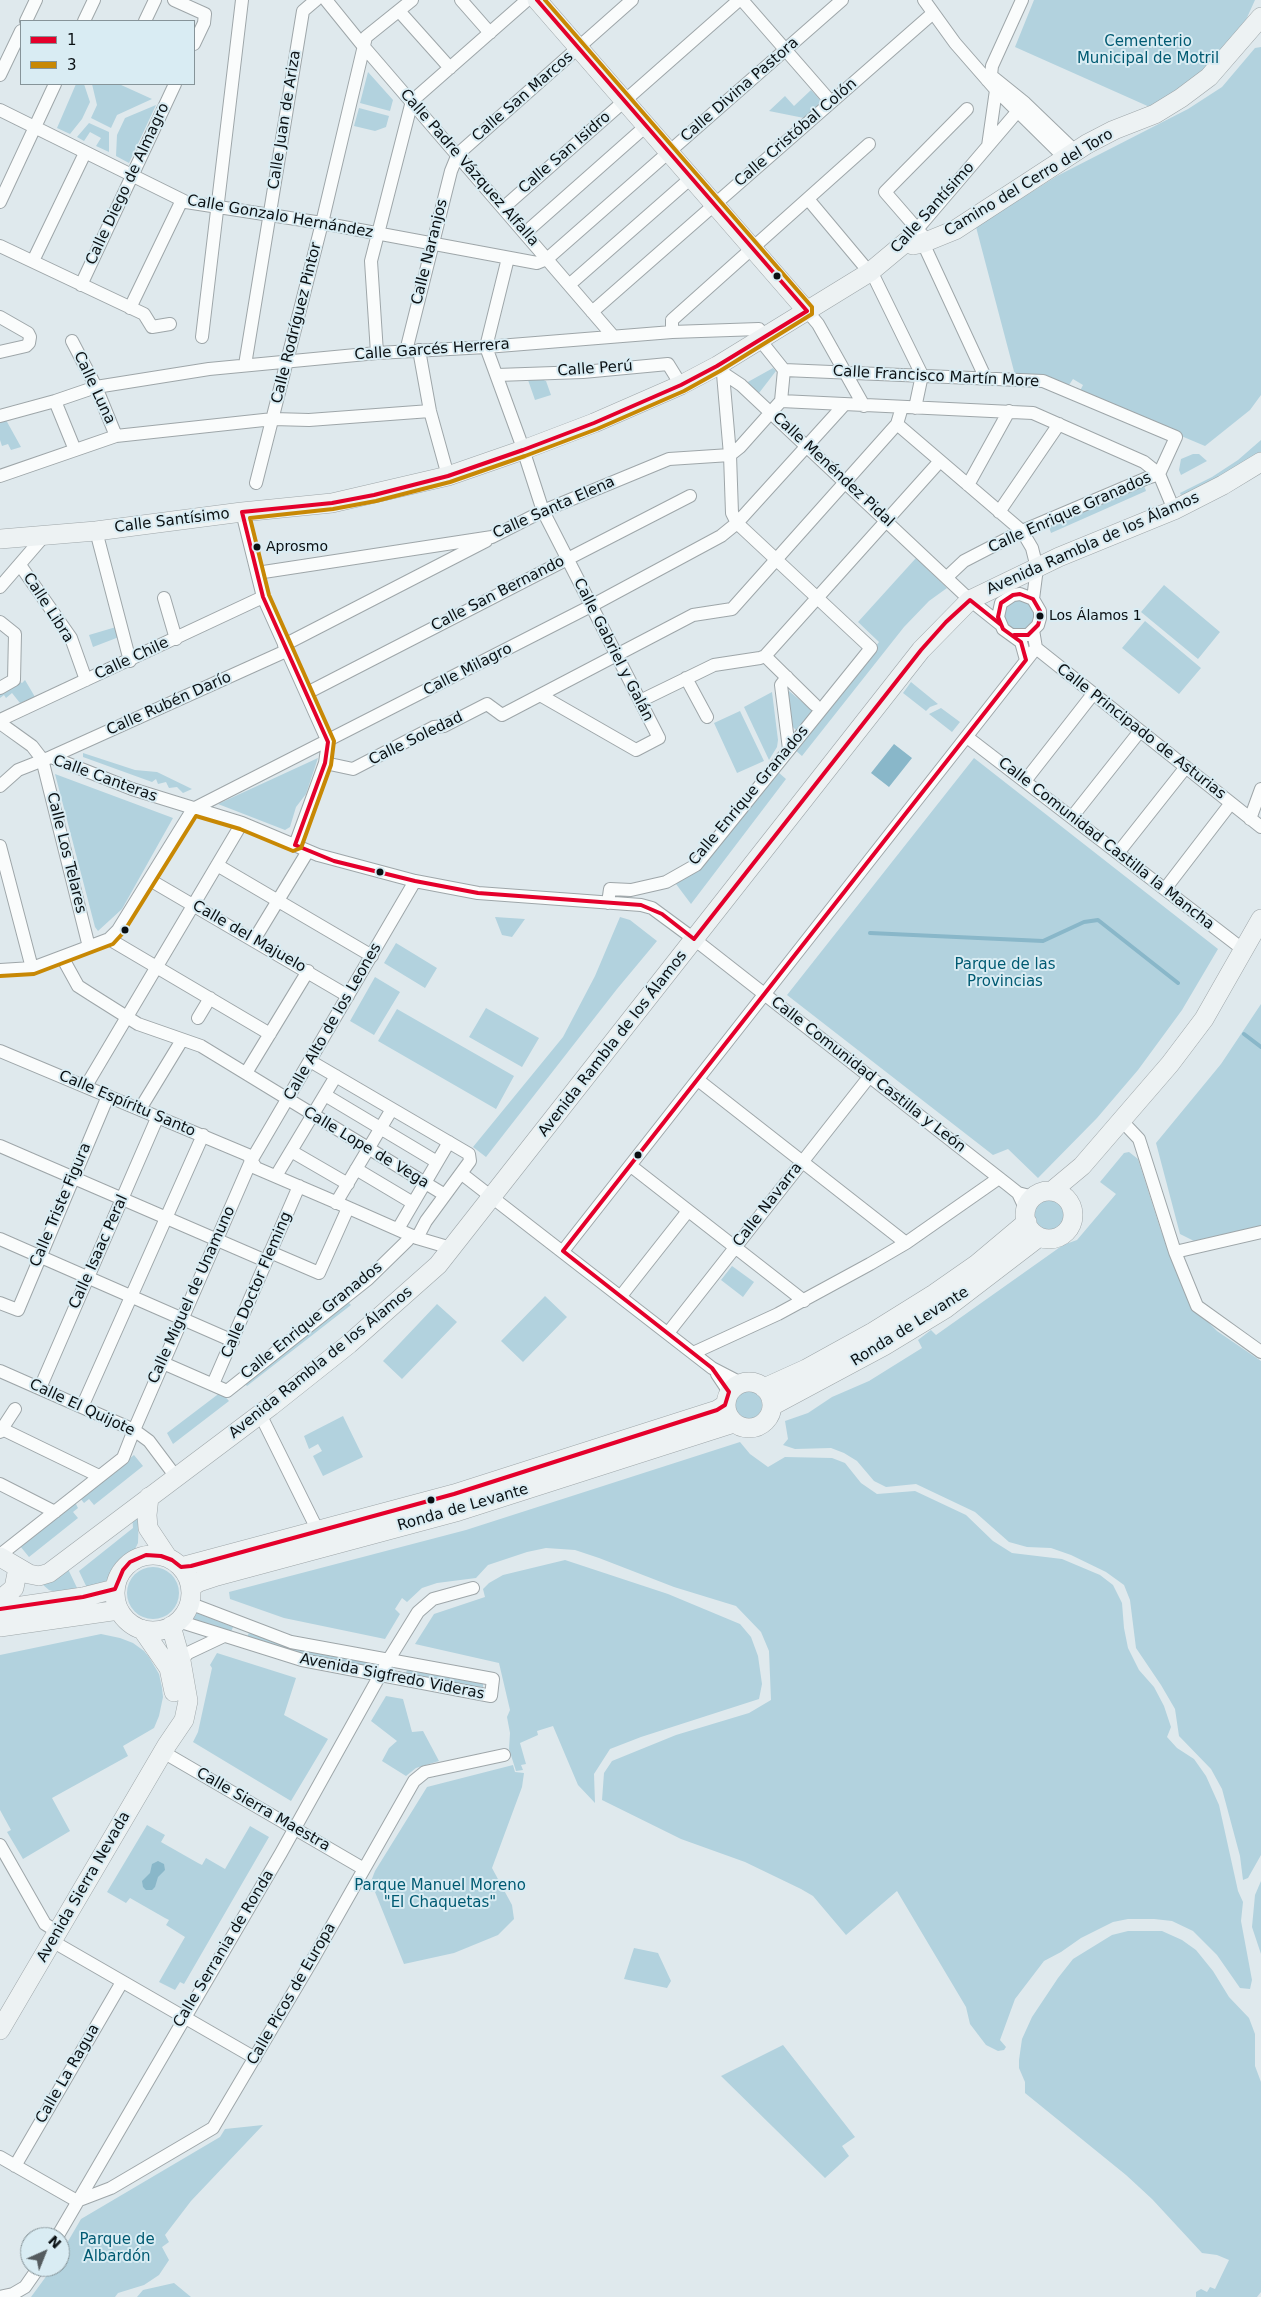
<!DOCTYPE html>
<html>
<head>
<meta charset="utf-8">
<style>
	body { margin:0 }
	#map { position:relative; width:1261px; height:2297px; overflow:hidden; background:#dfe9ed; font-family:"DejaVu Sans",sans-serif }
	canvas { display:block }
	.legend { position:absolute; left:20px; top:20px; width:175px; height:65px; box-sizing:border-box; background:#d9ecf3; border:1px solid #869499; margin:0; padding:6px 9px; list-style:none; font-size:15px; color:#0a1013 }
	.legend li { display:flex; align-items:center; gap:10px; height:25px }
	.legend b { width:25px; border:1px solid #869499 }
	.north { position:absolute; left:20px; top:2227px; width:50px; height:50px; box-sizing:border-box; background:#d9ecf3; border:1px solid #869499; border-radius:50%; rotate:44deg; font-size:14px; font-weight:700; line-height:20px; text-align:center; color:#0a1013 }
	.north::after { content:''; display:block; margin:auto; width:18px; height:22px; background:#555c5f; clip-path:polygon(50% 0,100% 100%,50% 72%,0 100%) }
</style>
</head>
<body>
<div id="map">
<canvas width="1261" height="2297"></canvas>
<ul class="legend">
<li><b style="height:6px;background:#e4002b"></b>1</li>
<li><b style="height:6px;background:#c88804"></b>3</li>
</ul>
<div class="north">N</div>
</div>
<script>
const g = document.querySelector('canvas').getContext('2d');
g.lineJoin = 'round';
function fill(path, color) { g.fillStyle = color; g.fill(path, 'evenodd'); }
const poly = rows => new Path2D(rows.map(r => 'M' + r).join(''));
function trace(path, color, width, dash) { g.strokeStyle = color; g.lineWidth = width; g.lineCap = dash ? 'butt' : 'round'; g.setLineDash(dash || []); g.stroke(path); }
function write(font, color, halo, rows, align = 'center') {
  g.font = font + ' "DejaVu Sans",sans-serif'; g.lineWidth = 4; g.setLineDash([]); g.textBaseline = 'middle'; g.strokeStyle = halo; g.fillStyle = color; for (const [text, x, y, turn = 0] of rows) {
    g.save(); g.translate(x, y); g.rotate((+turn || 0) * Math.PI / 180); g.textAlign = isNaN(turn) ? turn : align; if (halo) g.strokeText(text, 0, 0); g.fillText(text, 0, 0); g.restore();
  }
}
const green = poly([
	[1034,0,1255,0,1245,22,1199,76,1152,108,1015,47],
	[1261,47,1261,395,1250,410,1205,446,1079,393,1083,385,1073,379,1067,388,1015,375,976,227,1057,176,1188,109,1222,87,1255,48],
	[368,72,393,100,390,111,360,103],
	[76,84,84,84,90,102,82,119,70,134,57,128],
	[92,84,119,84,152,99,117,115,111,128,91,118,97,105],
	[811,90,822,102,804,118,769,111,785,96,794,106],
	[156,105,129,163,116,156,117,135,125,118],
	[359,108,389,116,386,127,375,131,354,126],
	[89,123,109,132,109,152,96,146,101,138,90,132,84,141,77,137],
	[773,368,776,371,759,393,746,383],
	[541,379,546,381,551,395,535,400,528,380],
	[6,420,21,447,11,450,8,444,2,446,0,440,0,422],
	[1261,440,1261,454,1196,491,1181,495,1180,493,1212,477,1238,460],
	[1193,454,1199,454,1207,461,1181,475,1179,470,1181,459],
	[1143,483,1146,491,1051,533,1048,524],
	[916,558,947,588,929,601,904,627,802,756,795,750,879,642,858,622],
	[1164,585,1220,632,1198,659,1141,612],
	'1004 615a15 15 0 1 1 30 0a15 15 0 1 1-30 0Z',
	[1145,621,1201,668,1179,694,1122,648],
	[116,627,119,637,93,647,89,635],
	[17,680,22,683,25,680,35,697,20,703,12,693,6,698,4,695,0,698,0,690],
	[911,682,938,704,930,707,926,711,903,693],
	[789,691,813,711,797,731,792,726,787,695],
	[772,692,778,740,777,747,769,760,744,707],
	[941,708,960,722,952,732,929,714],
	[740,711,764,761,737,773,714,723],
	[83,753,135,770,157,772,192,789,183,793,177,787,169,788,166,782,158,784,156,779,152,782,83,757],
	[318,758,306,794,296,807,290,827,285,830,218,804],
	[974,758,1218,949,1182,1010,1138,1070,1097,1118,1038,1178,1008,1149,993,1155,787,995],
	[778,772,786,779,691,904,676,884,699,866],
	[55,774,173,818,122,909,98,931,95,927],
	[495,917,525,919,512,937,502,935],
	[620,917,630,920,657,941,617,989,486,1157,473,1147,563,1037,595,976],
	[396,943,437,968,425,988,384,963],
	[375,977,400,992,374,1035,350,1021],
	[1261,1004,1261,1226,1194,1241,1180,1234,1156,1143,1221,1064],
	[486,1008,539,1038,522,1067,469,1037],
	[397,1009,514,1076,496,1109,378,1041],
	[1129,1152,1138,1159,1161,1231,1182,1283,1200,1314,1217,1331,1261,1361,1261,1855,1248,1878,1243,1880,1240,1856,1222,1789,1211,1769,1179,1736,1175,1709,1161,1685,1136,1648,1130,1600,1124,1585,1106,1572,1071,1555,1051,1548,1027,1547,1009,1542,975,1512,916,1484,886,1487,874,1481,857,1461,844,1453,831,1448,795,1449,783,1445,788,1439,785,1421,808,1413,832,1397,869,1381,922,1348,918,1340,931,1330,936,1335,1063,1245,1077,1240,1116,1194,1100,1182,1124,1153],
	'1032 1215a17 17 0 1 1 34 0a17 17 0 1 1-34 0Z',
	[732,1266,754,1282,743,1297,721,1280],
	[545,1296,567,1317,523,1362,501,1341],
	[347,1301,351,1305,247,1386,243,1382],
	[437,1304,457,1322,402,1379,383,1361],
	'734 1405a14 14 0 1 1 28 0a14 14 0 1 1-28 0Z',
	[221,1392,229,1401,173,1444,167,1433],
	[343,1416,363,1457,323,1476,313,1456,322,1451,318,1444,309,1449,304,1436],
	[740,1442,750,1454,768,1467,785,1457,832,1458,845,1463,861,1483,877,1494,915,1491,966,1515,993,1541,1012,1553,1062,1559,1100,1575,1113,1585,1122,1603,1124,1628,1128,1648,1139,1670,1154,1687,1164,1706,1171,1727,1167,1737,1177,1748,1194,1759,1206,1776,1219,1805,1238,1891,1243,1902,1241,1921,1252,1980,1250,1989,1240,1988,1217,1955,1193,1931,1172,1921,1154,1919,1128,1919,1113,1922,1081,1938,1061,1952,1044,1961,1015,1999,1000,2040,1006,2047,1004,2050,998,2051,986,2045,970,2024,966,2007,897,1891,846,1935,813,1896,801,1889,745,1862,681,1839,602,1800,604,1773,612,1761,676,1735,749,1713,771,1700,769,1651,761,1632,736,1606,674,1587,599,1558,575,1550,546,1548,527,1552,488,1565,476,1578,437,1583,422,1588,407,1602,402,1598,395,1609,400,1614,385,1639,284,1618,230,1599,229,1592,466,1530],
	[134,1455,143,1466,94,1505,89,1499,84,1503,80,1498],
	[75,1502,78,1508,73,1512,78,1518,29,1557,20,1546],
	[139,1512,138,1543,135,1549,114,1565,105,1584,87,1588,79,1571,133,1528,132,1515],
	[565,1560,668,1594,740,1624,751,1637,758,1656,762,1684,759,1699,641,1737,610,1749,594,1774,595,1803,578,1785,553,1726,537,1731,538,1735,520,1743,526,1764,521,1765,523,1770,516,1771,509,1749,510,1733,507,1717,510,1710,499,1663,415,1644,434,1614,485,1597,483,1589,489,1583,503,1575],
	'127 1593a26 26 0 1 1 52 0a26 26 0 1 1-52 0Z',
	[68,1569,78,1590,56,1592,49,1590,36,1579],
	[194,1612,233,1627,231,1632,190,1618],
	[249,1633,280,1644,367,1662,364,1666,277,1648,247,1637],
	[101,1634,120,1638,133,1643,144,1651,149,1657,159,1674,162,1688,163,1697,159,1716,154,1728,123,1746,128,1756,52,1798,70,1831,23,1859,7,1832,11,1830,0,1810,0,1655],
	[217,1653,296,1678,284,1715,328,1739,291,1801,193,1742,198,1732,212,1668,210,1665],
	[407,1670,483,1684,483,1689,406,1673],
	[386,1696,403,1699,412,1732,423,1731,439,1761,416,1768,406,1776,382,1761,389,1748,397,1741,371,1721],
	[513,1765,515,1772,524,1773,522,1787,492,1868,512,1905,514,1919,498,1935,454,1953,404,1964,375,1892,370,1892,368,1889,375,1871,427,1787],
	[147,1825,165,1835,161,1842,198,1863,202,1865,206,1858,225,1869,250,1826,269,1837,184,1984,180,1982,175,1990,159,1982,185,1937,166,1925,169,1920,165,1918,130,1898,126,1903,107,1892],
	[1261,1881,1261,1954,1252,1927,1255,1895],
	[1128,1931,1162,1931,1182,1940,1196,1950,1213,1971,1229,1997,1249,2018,1255,2034,1255,2066,1261,2082,1261,2292,1257,2297,1196,2297,1196,2292,1201,2289,1207,2292,1210,2287,1215,2289,1229,2260,1217,2255,1202,2253,1152,2199,1126,2175,1025,2093,1025,2082,1019,2068,1019,2060,1022,2039,1032,2017,1058,1978,1073,1959,1112,1935],
	[634,1948,658,1953,671,1981,667,1988,624,1979],
	[783,2045,855,2137,842,2146,849,2156,825,2178,721,2076],
	[263,2125,191,2201,165,2235,169,2242,162,2247,169,2260,159,2275,144,2285,118,2293,115,2297,31,2297,53,2267,60,2267,60,2255,81,2219,220,2137,225,2129],
	[174,2283,191,2297,137,2297,143,2290]
]);
const water = poly([
	[894,744,912,758,889,787,871,773],
	[158,1861,164,1864,165,1870,158,1877,155,1887,152,1890,146,1890,143,1887,142,1881,150,1873,152,1864]
]);
const stream = poly([
	[870,933,1043,941,1084,922,1098,920,1178,983],
	[1244,1034,1261,1047]
]);
const street = poly([
	[174,0,205,14,204,23,194,44],
	[326,0,364,47,613,336],
	[461,0,490,33],
	[742,0,831,102],
	[924,0,955,43,996,90,1066,159],
	[399,11,450,68],
	[26,21,36,0],
	[84,21,94,0],
	[145,21,155,0],
	[0,75,21,31],
	[994,78,1025,103,1076,152],
	[987,80,991,75,992,66,1022,0],
	[0,110,186,202,322,223,537,263,547,259,842,0],
	[988,146,996,90],
	[808,199,875,279,922,375,915,408],
	[0,202,55,84],
	[503,208,739,0],
	[525,233,646,126],
	[913,234,1017,112],
	[930,241,925,238,885,192,967,109],
	[923,243,986,379],
	[0,246,144,314,152,327,170,324],
	[508,258,486,347,520,440,543,511,659,738,636,750,540,695],
	[33,261,85,153],
	[81,285,175,84],
	[569,285,691,178],
	[130,308,182,200],
	[807,311,818,324,864,406],
	[592,312,932,14],
	[0,317,28,333,30,337,29,343,26,346,0,352],
	[672,332,672,320,869,144],
	[202,337,242,0],
	[760,340,784,370,1043,381,1176,437,1159,474],
	[72,341,96,387,116,436],
	[419,350,430,411,448,476],
	[406,351,451,171,458,154,632,0],
	[377,353,371,261,412,101,527,0],
	[245,365,303,11,316,0],
	[720,371,741,385,970,600,1000,624],
	[497,375,583,372,668,364,681,385],
	[55,401,75,450],
	[781,401,784,370],
	[0,416,55,401,96,387,209,369,377,353,486,347,672,332,759,329,765,337],
	[897,424,1022,531,1032,548,1037,568,1033,599],
	[0,476,116,436,273,419,309,420,430,411],
	[256,483,322,223,366,37,412,0],
	[968,485,1009,411],
	[242,512,263,597,328,742,325,763,295,845],
	[999,512,1059,424],
	[96,531,130,661],
	[20,565,71,638,86,680],
	[257,573,492,537,543,511,669,459,730,455,740,447,781,401,1033,413,1144,462,1159,474,1174,510],
	[947,577,964,561,1022,531,1147,478,1159,474],
	[0,587,44,536],
	[164,598,176,639],
	[0,622,15,634,14,680,0,688],
	[1033,630,1036,648,1261,827],
	[1014,635,1028,635,1038,625,1040,618,1040,611,1033,599,1020,594,1013,595,1001,603,998,617,1003,629,1021,642,1026,660],
	[284,645,486,541],
	[765,656,815,705],
	[787,677,781,685,789,749],
	[686,678,707,717],
	[307,693,690,496],
	[640,701,714,665,760,658,765,656,940,461],
	[0,720,263,597],
	[0,723,32,746,42,759,89,947],
	[967,737,1245,951],
	[51,757,286,651],
	[325,763,353,769,434,727,444,726,487,704,502,715,693,615,732,609,897,424,902,407],
	[1025,781,1093,694],
	[0,786,18,770,51,757,132,789,242,823,318,855,415,881,478,893,641,905,652,908,694,939,1008,1185,1018,1193,1033,1197],
	[193,809,591,606,721,536,737,523,844,405],
	[1072,817,1140,731],
	[1250,819,1261,789],
	[0,846,32,968],
	[1118,853,1186,767],
	[217,865,372,956],
	[150,880,348,996],
	[1165,889,1231,803],
	[608,903,610,889,631,890,666,882,696,865,871,648,737,523,732,513,730,455,723,374],
	[109,939,270,1034],
	[254,940,308,851],
	[62,957,78,986,92,995,138,1024,201,1046,445,1195],
	[0,970,32,968,109,939,118,930,193,809],
	[198,1018,210,998],
	[0,1051,248,1155,256,1168,333,1201,417,1238,451,1248],
	[310,1061,469,1154,470,1161,426,1221,417,1238],
	[246,1073,308,971],
	[698,1080,906,1243],
	[86,1086,242,823],
	[325,1095,437,1162],
	[140,1109,182,1040],
	[1122,1121,1139,1139,1175,1252,1197,1306,1261,1352],
	[0,1146,266,1261],
	[291,1151,348,1184],
	[631,1166,804,1301],
	[356,1169,413,1203],
	[462,1174,712,1368,741,1383],
	[276,1176,336,1076],
	[1018,1193,1026,1210],
	[336,1203,392,1109],
	[398,1229,449,1142],
	[0,1239,233,1341],
	[563,1251,1036,648],
	[270,1252,319,1273,348,1208],
	[1175,1252,1261,1232],
	[621,1296,688,1211],
	[0,1303,18,1310,108,1096],
	[668,1333,869,1077],
	[693,1353,778,1314,870,1264,906,1243,999,1178],
	[163,1363,227,1391,368,1279,408,1240],
	[0,1371,134,1430,149,1441,176,1477],
	[717,1374,729,1392],
	[213,1384,299,1186],
	[40,1388,158,1116],
	[82,1407,203,1135],
	[260,1414,318,1531],
	[2,1429,99,1476],
	[0,1432,15,1409],
	[0,1484,55,1512],
	[0,1555,123,1458,134,1430,251,1161,415,881],
	[178,1621,302,1660,491,1696,493,1679,291,1642,189,1603],
	[181,1661,188,1653,224,1636],
	[163,1752,364,1869],
	[0,1845,45,1924,58,1932],
	[52,1941,255,2058],
	[0,2157,77,2201,111,2188,213,2128,313,1959,414,1781,425,1772,504,1755],
	[15,2166,122,1982],
	[57,2237,281,1853,389,1659,418,1612,433,1599,473,1588],
	[0,2297,13,2294,25,2287,39,2267]
]);
const secondary = poly([
	[537,0,807,311],
	[0,539,96,531,242,512,332,503,448,476,523,450,594,423,681,385,717,366,870,272,906,242,913,245,923,243,955,230,1087,144,1114,130,1155,114,1181,98,1209,77,1261,17],
	[1052,1191,1082,1166,1170,1064,1204,1019,1261,919],
	'1025 1215a24 24 0 1 1 48 0a24 24 0 1 1-48 0Z',
	'726 1405a23 23 0 1 1 46 0a23 23 0 1 1-46 0Z',
	[764,1388,806,1369,873,1332,934,1294,977,1264,1027,1222],
	[772,1406,884,1346,945,1309,1039,1237],
	[149,1497,147,1515,148,1528,168,1558],
	'115 1593a38 38 0 1 1 76 0a38 38 0 1 1-76 0Z',
	[0,1557,29,1574,39,1576,49,1573,271,1406,349,1344,438,1265,921,650,970,600,1059,557,1174,510,1223,485,1261,462],
	[181,1567,454,1494,717,1410,725,1405],
	[191,1587,199,1582,217,1576,459,1511,734,1423],
	[0,1600,14,1588,18,1568],
	[0,1609,83,1597,115,1589],
	[0,1627,119,1610],
	[142,1629,169,1668,174,1692],
	[0,2030,167,1745,184,1720,188,1701,181,1661,171,1626]
]);
const bus1 = poly([
	[537,0,807,311,717,366,681,385,594,423,523,450,448,476,374,495,332,503,242,512,263,597,328,742,325,763,295,845,334,861,415,881,478,893,641,905,662,914,694,939,921,650,946,622,970,600,1000,624],
	[0,1609,83,1597,115,1589,123,1570,130,1562,146,1555,161,1556,172,1560,181,1567,191,1566,454,1494,717,1410,725,1405,729,1392,712,1368,563,1251,1026,660,1021,642,1003,629,998,617,1001,603,1013,595,1020,594,1033,599,1040,611,1040,618,1038,625,1028,635,1014,635]
]);
const bus2 = poly([
	[0,976,34,974,113,944,123,933,196,816,240,829,293,851,301,848,331,765,334,741,269,595,250,518,333,509,376,501,450,482,525,456,597,429,684,391,720,371,812,314,812,307,545,0]
]);
const markers = [
	[777,276,4.5,"#0a1013"],
	[257,547,4.5,"#0a1013"],
	[1040,616,4.5,"#0a1013"],
	[380,872,4.5,"#0a1013"],
	[125,930,4.5,"#0a1013"],
	[638,1155,4.5,"#0a1013"],
	[431,1500,4.5,"#0a1013"]
];
const busNames = [
	["Aprosmo",266,547],
	["Los Álamos 1",1049,616]
];
const parkNames = [
	["Cementerio",1148,42],
	["Municipal de Motril",1148,59],
	["Parque de las",1005,965],
	["Provincias",1005,982],
	["Parque Manuel Moreno",440,1886],
	["\"El Chaquetas\"",440,1903],
	["Parque de",117,2240],
	["Albardón",117,2257]
];
const streetNames = [
	["Calle Divina Pastora",740,90,-41],
	["Calle San Marcos",523,97,-41],
	["Calle Juan de Ariza",285,120,-81],
	["Calle Cristóbal Colón",796,133,-41],
	["Calle San Isidro",565,153,-41],
	["Calle Padre Vázquez Alfalla",469,168,49],
	["Camino del Cerro del Toro",1029,183,-31],
	["Calle Diego de Almagro",128,184,-65],
	["Calle Santísimo",933,208,-48],
	["Calle Gonzalo Hernández",280,217,10],
	["Calle Naranjos",430,252,-76],
	["Calle Rodríguez Pintor",297,323,-76],
	["Calle Garcés Herrera",432,350,-4],
	["Calle Perú",595,369,-4],
	["Calle Francisco Martín More",936,377,3],
	["Calle Luna",94,388,65],
	["Calle Menéndez Pidal",833,470,43],
	["Calle Santa Elena",554,508,-24],
	["Calle Enrique Granados",1070,513,-24],
	["Calle Santísimo",172,521,-7],
	["Avenida Rambla de los Álamos",1093,544,-24],
	["Calle San Bernando",498,594,-27],
	["Calle Libra",48,608,57],
	["Calle Gabriel y Galán",613,650,63],
	["Calle Chile",132,659,-25],
	["Calle Milagro",468,670,-27],
	["Calle Rubén Darío",169,704,-24],
	["Calle Principado de Asturias",1141,732,38],
	["Calle Soledad",416,739,-26],
	["Calle Canteras",105,779,20],
	["Calle Enrique Granados",749,796,-50],
	["Calle Comunidad Castilla la Mancha",1106,844,38],
	["Calle Los Telares",66,853,76],
	["Calle del Majuelo",249,937,30],
	["Calle Alto de los Leones",333,1022,-60],
	["Avenida Rambla de los Álamos",613,1044,-52],
	["Calle Comunidad Castilla y León",868,1075,38],
	["Calle Espíritu Santo",127,1104,23],
	["Calle Lope de Vega",366,1148,31],
	["Calle Triste Figura",61,1205,-67],
	["Calle Navarra",768,1205,-52],
	["Calle Isaac Peral",99,1252,-66],
	["Calle Doctor Fleming",257,1285,-67],
	["Calle Miguel de Unamuno",192,1295,-66],
	["Calle Enrique Granados",312,1321,-39],
	["Ronda de Levante",910,1327,-32],
	["Avenida Rambla de los Álamos",321,1363,-39],
	["Calle El Quijote",82,1408,25],
	["Ronda de Levante",463,1508,-16],
	["Avenida Sigfredo Videras",392,1677,11],
	["Calle Sierra Maestra",263,1810,30],
	["Avenida Sierra Nevada",84,1887,-60],
	["Calle Serrania de Ronda",224,1949,-59],
	["Calle Picos de Europa",292,1994,-60],
	["Calle La Ragua",68,2074,-60]
];
fill(green, '#b2d2de');
fill(water, '#89b7c9');
trace(stream, '#89b7c9', 4);
trace(street, '#9ea6a9', 14);
trace(secondary, '#9ea6a9', 20);
trace(street, '#fafcfc', 12);
trace(secondary, '#edf2f3', 19);
trace(bus1, '#e4002b', 4);
trace(bus2, '#c88804', 4);
for (const [x, y, r, color] of markers) { const dot = new Path2D(); dot.arc(x, y, r, 0, 2 * Math.PI); g.fillStyle = color; g.fill(dot); trace(dot, '#d9ecf3', 2); }
write('14px', '#0a1013', '#d9ecf3', busNames, 'left');
write('15px', '#005a72', '#d9ecf3', parkNames);
write('15px', '#0a1013', '#d9ecf3', streetNames);
</script>
</body>
</html>
